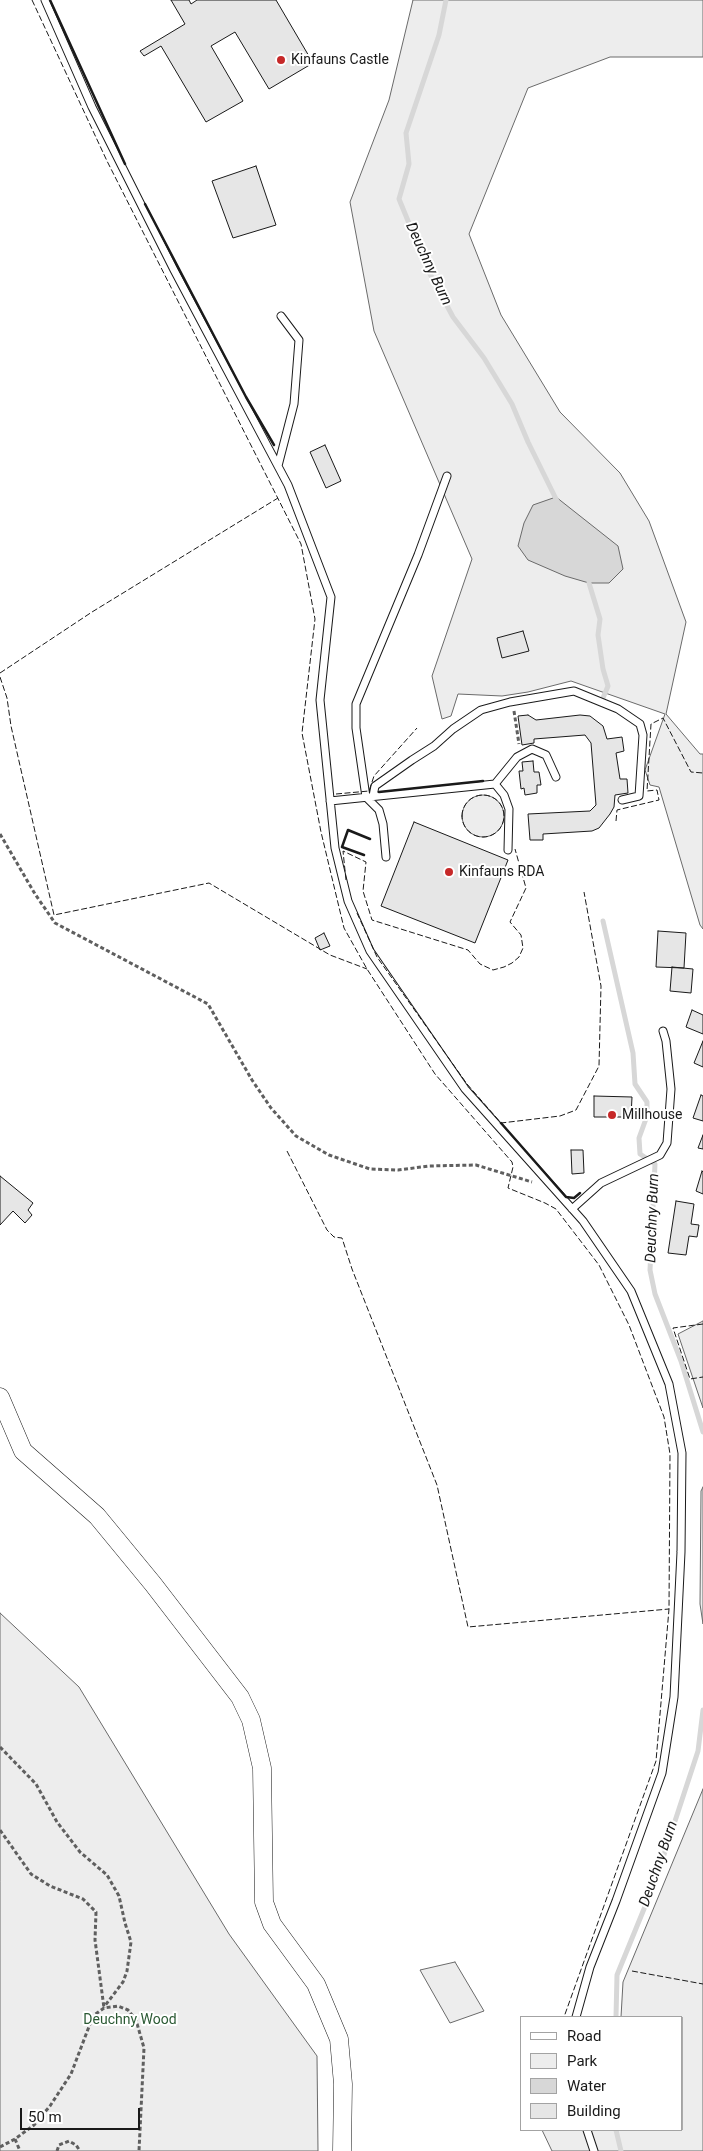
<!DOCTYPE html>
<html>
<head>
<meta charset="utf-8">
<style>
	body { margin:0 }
	#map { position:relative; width:703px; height:2151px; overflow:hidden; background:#fff; font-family:Roboto,sans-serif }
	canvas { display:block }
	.legend { position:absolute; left:520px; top:2016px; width:162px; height:115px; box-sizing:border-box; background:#fff; border:1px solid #a3a3a3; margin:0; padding:6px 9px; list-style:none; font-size:15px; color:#1a1a1a }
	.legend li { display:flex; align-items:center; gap:10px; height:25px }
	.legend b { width:25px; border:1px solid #a3a3a3 }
	.scale { position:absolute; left:20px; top:2108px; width:120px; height:22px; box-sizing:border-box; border:2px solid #1a1a1a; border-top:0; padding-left:6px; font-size:15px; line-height:18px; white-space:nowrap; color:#1a1a1a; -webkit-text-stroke:4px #fff; paint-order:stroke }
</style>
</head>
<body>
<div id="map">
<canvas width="703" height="2151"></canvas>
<ul class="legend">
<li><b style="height:6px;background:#fff"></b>Road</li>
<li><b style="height:14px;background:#ededed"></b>Park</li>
<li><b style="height:14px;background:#d7d7d7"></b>Water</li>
<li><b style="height:14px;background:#e6e6e6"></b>Building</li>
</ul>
<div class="scale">50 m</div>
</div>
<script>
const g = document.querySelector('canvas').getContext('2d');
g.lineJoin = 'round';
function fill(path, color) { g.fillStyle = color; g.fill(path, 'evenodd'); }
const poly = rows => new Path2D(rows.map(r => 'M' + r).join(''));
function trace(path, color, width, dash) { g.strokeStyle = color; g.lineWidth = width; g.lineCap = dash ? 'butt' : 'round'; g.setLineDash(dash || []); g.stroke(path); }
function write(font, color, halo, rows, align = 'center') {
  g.font = font + ' Roboto,sans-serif'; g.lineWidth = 4; g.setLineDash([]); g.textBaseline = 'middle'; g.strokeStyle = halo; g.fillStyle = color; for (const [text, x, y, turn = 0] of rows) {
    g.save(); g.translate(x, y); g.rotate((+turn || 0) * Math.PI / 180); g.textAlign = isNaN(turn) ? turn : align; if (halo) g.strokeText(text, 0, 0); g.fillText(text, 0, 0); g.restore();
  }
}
const green = poly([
	[413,0,703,0,703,57,610,57,528,88,469,234,501,315,560,412,620,473,649,521,686,622,666,714,700,754,703,754,703,929,700,925,659,787,650,785,645,770,665,714,571,681,528,692,502,696,458,694,451,716,442,719,432,676,472,559,374,331,350,202,389,100,413,0],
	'462 816a21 21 0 1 1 42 0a21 21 0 1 1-42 0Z',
	[703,1321,703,1408,678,1334,703,1321],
	[703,1487,703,1624,700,1604,701,1491,703,1487],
	[0,1613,79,1687,229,1934,317,2056,318,2151,0,2151,0,1613],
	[703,1789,703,2151,552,2151,542,2130,682,2130,682,2017,621,2017,623,1982,703,1789],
	[455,1962,484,2011,450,2023,420,1970,455,1962]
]);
const water = poly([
	[556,497,618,546,623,569,609,583,589,583,565,576,528,560,518,546,524,523,533,505,556,497]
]);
const stream = poly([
	[446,0,439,35,406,133,409,164,399,199,429,272,453,317,484,358,512,404,528,442,558,503],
	[589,583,600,619,598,635,603,669,608,686,603,698],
	[603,921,633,1053,635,1084,647,1102,647,1116,639,1138,640,1154,655,1164,650,1270,655,1294,681,1361,703,1432],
	[616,2017,617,1975,655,1882,698,1751,703,1710],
	[616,2130,621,2151]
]);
const building = poly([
	[171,0,189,0,191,4,197,0,276,0,313,63,269,89,235,32,211,46,243,101,206,122,161,46,144,56,140,51,185,24,171,0],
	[256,166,276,225,233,238,212,181,256,166],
	[325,445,341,481,326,488,310,452,325,445],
	[523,631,529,651,502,658,497,638,523,631],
	[528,715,536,720,580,715,590,716,603,726,607,739,622,737,624,751,616,753,620,779,627,779,628,793,615,795,614,807,610,814,599,828,592,831,543,834,543,840,530,840,528,814,590,811,596,805,591,743,585,735,534,739,534,743,522,745,518,716,528,715],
	[533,761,534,772,539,772,541,785,537,785,537,793,525,795,524,788,521,789,519,771,523,771,522,762,533,761],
	[414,822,508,860,475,943,381,906,414,822],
	[658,931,686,933,684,968,656,967,658,931],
	[324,933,330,946,320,950,315,938,324,933],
	[672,967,693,969,691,993,670,991,672,967],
	[692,1010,703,1015,703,1034,686,1027,692,1010],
	[703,1041,703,1067,694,1063,703,1041],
	[701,1095,703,1096,703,1121,693,1118,701,1095],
	[594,1096,632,1097,631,1117,594,1117,594,1096],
	[703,1135,703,1149,698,1148,703,1135],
	[571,1150,583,1150,584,1173,572,1174,571,1150],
	[702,1171,703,1172,703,1194,696,1191,702,1171],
	[0,1176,33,1203,28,1210,32,1215,25,1223,13,1211,0,1225,0,1176],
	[676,1201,694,1204,691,1224,699,1225,697,1237,689,1236,686,1255,668,1253,676,1201]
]);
const path = poly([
	[514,711,519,744],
	[0,834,35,894,55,923,208,1004,252,1080,271,1108,296,1136,329,1155,370,1169,398,1170,429,1166,476,1165,532,1182],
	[0,1747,36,1784,57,1822,80,1852,107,1875,119,1896,125,1923,131,1942,127,1971,123,1982,104,2007],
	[0,1830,31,1874,50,1886,83,1899,96,1912,95,1940,104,2008],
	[15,2139,20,2151],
	[0,2147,15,2139,34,2125,50,2106,71,2074,93,2016,104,2008,118,2006,128,2010,136,2020,144,2048,139,2151],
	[57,2151,59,2145,69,2141,76,2145,80,2151]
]);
const service = poly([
	[45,0,92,107,174,270,288,485,331,597,320,700,335,848,348,901,370,951,465,1089,583,1221,631,1291,669,1384,682,1453,681,1552,674,1697,662,1773,616,1901,590,1967,576,2017],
	[278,466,294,404,299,340,281,316],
	[495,784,504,795,509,809,508,850],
	[373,796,375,786,412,760,434,746,453,729,481,710,510,702,574,691,618,709,640,724,643,735,639,796,622,800],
	[330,801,495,784,517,757,532,749,546,755,556,777],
	[386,857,383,824,379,810,366,797,356,728,356,704,418,555,447,476],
	[572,1209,601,1183,660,1155,667,1143,671,1089,666,1041,663,1031],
	[587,2130,594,2151]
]);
const tertiary = poly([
	[0,1397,23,1451,97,1516,153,1584,240,1697,251,1720,262,1768,264,1902,272,1924,316,1984,339,2039,343,2084,342,2151]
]);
const fence = poly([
	[32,0,107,161,301,544,315,619,302,733,321,832,344,928,367,969,435,1074,512,1162,513,1167,508,1188,545,1203,556,1209,599,1265,629,1325,664,1417,670,1454,669,1609,656,1761,564,2017],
	[0,673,92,612,278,498],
	[0,677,7,698,11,726,54,915,209,883,330,955,367,969],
	[336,794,369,791,374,776,417,728],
	'462 816a21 21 0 1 1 42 0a21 21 0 1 1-42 0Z',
	[616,821,617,810,659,800,657,790,647,791,651,724,663,718,691,772,703,773],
	[346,880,343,851,366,862,363,891,372,920,468,950,480,964,493,970,504,967,512,963,519,957,523,948,521,935,510,922,526,888,515,849],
	[357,913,377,957,467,1084,501,1123,560,1116,576,1110,599,1066,601,986,584,892],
	[287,1151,327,1230,334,1237,342,1238,352,1269,437,1485,468,1627,669,1609],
	[703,1324,673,1328,690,1379,703,1377],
	[632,1971,703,1984]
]);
const wall = poly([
	[50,0,125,164],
	[145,204,246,397,274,445],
	[379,792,483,781],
	[364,855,342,847,348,830,370,839],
	[501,1123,566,1197,574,1198,580,1193]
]);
const markers = [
	[281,60,5,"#c62828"],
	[449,872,5,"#c62828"],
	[612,1115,5,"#c62828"]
];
const poiNames = [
	["Kinfauns Castle",291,60],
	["Kinfauns RDA",459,872],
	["Millhouse",622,1115]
];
const parkNames = [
	["Deuchny Wood",130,2020]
];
const waterNames = [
	["Deuchny Burn",428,264,65],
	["Deuchny Burn",653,1218,-88],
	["Deuchny Burn",659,1864,-71]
];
fill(green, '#ededed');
trace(green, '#6a6a6a', 1);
fill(water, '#d7d7d7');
trace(water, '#6a6a6a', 1);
trace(stream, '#d7d7d7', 5);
fill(building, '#e6e6e6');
trace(building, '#1a1a1a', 1);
trace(service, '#1a1a1a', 9);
trace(tertiary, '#1a1a1a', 19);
trace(path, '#5f5f5f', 3, [4, 2.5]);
trace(service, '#fff', 7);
trace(tertiary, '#fff', 18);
trace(fence, '#1a1a1a', 1, [6, 2.5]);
trace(wall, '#1a1a1a', 2.5);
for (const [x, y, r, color] of markers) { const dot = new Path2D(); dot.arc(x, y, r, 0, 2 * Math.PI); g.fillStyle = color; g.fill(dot); trace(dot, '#fff', 2); }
write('14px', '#1a1a1a', '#fff', poiNames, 'left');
write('14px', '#2b5a34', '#fff', parkNames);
write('italic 15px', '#1a1a1a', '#fff', waterNames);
</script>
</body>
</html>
